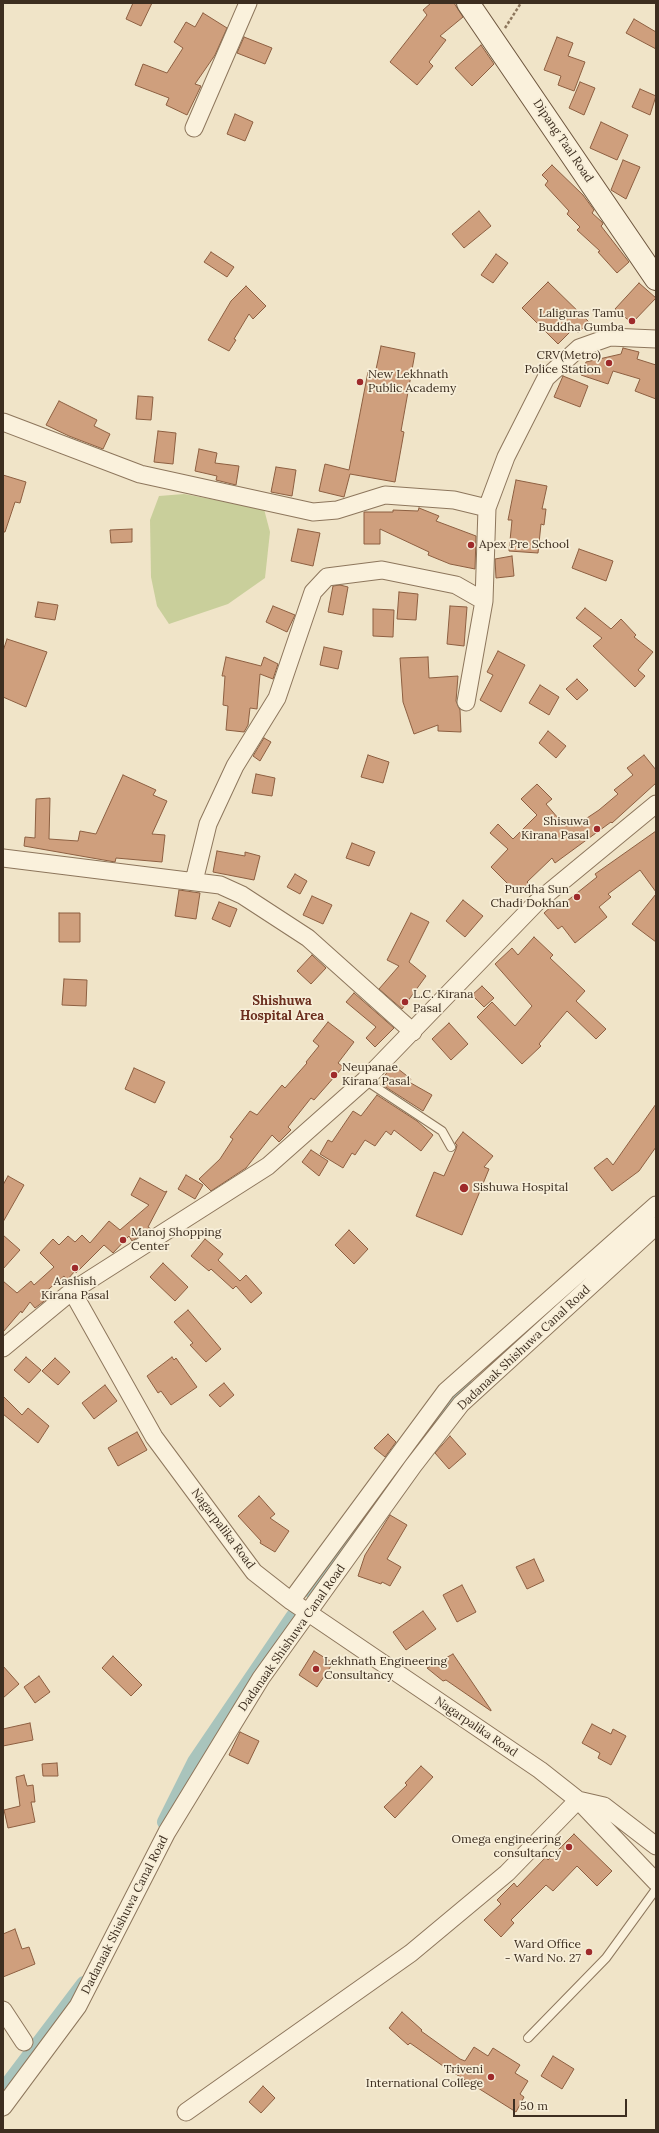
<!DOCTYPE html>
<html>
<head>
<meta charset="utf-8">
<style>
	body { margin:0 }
	#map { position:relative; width:659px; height:2133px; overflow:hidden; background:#f0e4c8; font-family:Lora,serif }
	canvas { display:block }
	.frame { position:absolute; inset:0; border:4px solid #3d2e20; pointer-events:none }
	.scale { position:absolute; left:513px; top:2099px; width:114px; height:18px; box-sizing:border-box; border:2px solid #3d2e20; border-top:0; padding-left:5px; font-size:12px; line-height:14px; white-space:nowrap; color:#3d2e20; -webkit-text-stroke:3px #f7eed8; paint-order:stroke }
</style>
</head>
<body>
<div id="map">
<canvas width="659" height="2133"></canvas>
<div class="frame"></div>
<div class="scale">50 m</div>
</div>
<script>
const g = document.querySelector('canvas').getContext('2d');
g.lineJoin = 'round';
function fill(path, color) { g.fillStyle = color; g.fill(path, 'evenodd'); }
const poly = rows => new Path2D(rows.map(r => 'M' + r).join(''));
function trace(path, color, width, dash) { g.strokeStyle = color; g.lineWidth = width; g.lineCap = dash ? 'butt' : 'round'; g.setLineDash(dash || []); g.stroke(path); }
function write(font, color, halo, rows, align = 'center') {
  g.font = font + ' Lora,serif'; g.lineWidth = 3.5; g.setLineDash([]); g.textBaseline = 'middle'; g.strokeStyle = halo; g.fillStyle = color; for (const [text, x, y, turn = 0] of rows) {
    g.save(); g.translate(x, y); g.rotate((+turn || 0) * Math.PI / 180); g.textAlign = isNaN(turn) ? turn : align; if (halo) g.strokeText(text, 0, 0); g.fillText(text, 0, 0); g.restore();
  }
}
const green = poly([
	[184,494,264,509,270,532,265,578,228,604,169,624,157,606,151,577,150,520,159,496]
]);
const canal = poly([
	[413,1453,450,1404,467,1388],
	[312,1591,376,1504],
	[165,1822,195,1762,294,1616],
	[3,2091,84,1984]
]);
const building = poly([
	[133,3,152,3,141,26,126,19,133,3],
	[431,3,454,3,463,17,440,36,446,40,429,62,433,66,417,85,390,62,427,15,423,10,431,3],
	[203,13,227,28,215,55,195,84,201,86,187,115,166,105,169,98,135,85,143,64,167,73,183,48,174,42,186,22,195,27,203,13],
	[634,19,656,32,656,49,626,33,634,19],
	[244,37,272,48,265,64,237,53,244,37],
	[557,37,573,43,568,56,585,62,574,91,558,85,561,76,544,70,557,37],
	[481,45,494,64,472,86,455,68,481,45],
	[580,82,595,88,584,115,569,108,580,82],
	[640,89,656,96,650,115,632,107,640,89],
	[235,114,253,122,245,141,227,134,235,114],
	[601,122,628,135,617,160,590,148,601,122],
	[623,160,640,167,626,199,611,190,623,160],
	[552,165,583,195,594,210,592,213,602,222,603,224,601,226,629,262,617,273,598,252,600,251,577,230,580,227,567,214,569,211,545,185,548,181,542,175,552,165],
	[479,211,491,226,464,248,452,234,479,211],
	[211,252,234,267,227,277,204,262,211,252],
	[496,254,508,263,493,283,481,275,496,254],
	[548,282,589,322,578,333,574,328,558,344,522,308,548,282],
	[639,283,656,298,632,323,615,309,639,283],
	[246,286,266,306,253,319,249,314,234,339,236,340,229,351,208,340,231,301,246,286],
	[381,346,415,353,401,431,404,432,395,482,350,474,344,497,319,491,325,464,349,470,368,372,375,374,381,346],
	[623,348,639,352,637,359,656,365,656,399,635,391,640,379,613,371,608,384,581,375,586,362,621,354,623,348],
	[563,376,588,386,580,407,554,397,563,376],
	[138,396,153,397,151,420,136,419,138,396],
	[59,401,97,420,94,426,110,434,103,449,69,436,46,425,59,401],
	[158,431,176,433,173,464,154,462,158,431],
	[199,449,217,453,215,463,239,466,236,485,216,480,217,476,195,471,199,449],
	[276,467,296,470,292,496,271,492,276,467],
	[3,475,26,482,20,503,15,502,5,532,3,532,3,475],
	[516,480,547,486,542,509,546,509,544,525,541,524,538,553,509,551,512,520,508,520,516,480],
	[419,508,439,516,436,521,476,536,475,569,450,564,428,555,429,552,380,529,380,544,364,544,364,512,393,512,393,510,418,511,419,508],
	[132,529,132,542,111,543,110,530,132,529],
	[298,529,320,533,313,566,291,561,298,529],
	[579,549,613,561,606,581,572,568,579,549],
	[512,556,514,576,496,578,495,559,512,556],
	[340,585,348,587,343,615,328,612,333,586,340,585],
	[399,592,418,594,416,620,397,619,399,592],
	[38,602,58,605,55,620,35,617,38,602],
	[273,606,295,615,287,632,266,622,273,606],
	[450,606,467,607,464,646,447,644,450,606],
	[585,608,611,629,621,619,636,635,634,637,653,652,638,670,645,676,635,687,593,646,602,638,576,618,585,608],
	[373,609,394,610,393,637,373,636,373,609],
	[7,639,47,652,26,707,3,697,3,651,7,639],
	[324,647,342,651,338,669,320,665,324,647],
	[498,651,525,665,501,712,480,700,493,675,487,672,498,651],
	[226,657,261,666,264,657,278,664,273,679,260,674,257,709,250,708,248,725,244,732,226,730,228,706,223,705,225,676,222,676,226,657],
	[428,657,429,678,458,676,456,701,460,710,461,732,438,731,438,725,414,734,403,702,400,658,428,657],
	[577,679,588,690,577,700,566,689,577,679],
	[540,685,559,697,549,715,529,703,540,685],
	[548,731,566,746,556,758,539,743,548,731],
	[264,738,271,742,260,761,253,756,264,738],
	[368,755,389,762,383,783,361,777,368,755],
	[644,755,656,770,656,783,612,823,611,822,555,863,552,858,527,882,529,884,518,894,491,867,508,849,490,833,498,824,513,839,537,815,521,799,537,784,552,799,546,804,564,825,570,820,575,826,599,810,618,794,614,790,633,775,627,768,644,755],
	[256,774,275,778,272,796,252,793,256,774],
	[123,775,156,790,153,795,167,801,152,834,165,835,162,862,116,858,115,862,24,846,25,837,35,838,36,799,50,798,49,839,78,841,80,831,96,834,123,775],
	[656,831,656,892,640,870,608,894,611,897,599,907,607,917,575,943,562,926,558,929,544,913,553,905,557,909,597,877,595,874,656,831],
	[352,843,375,852,369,866,346,858,352,843],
	[217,851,245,856,245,852,260,856,254,880,213,872,217,851],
	[295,874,307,881,300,894,287,887,295,874],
	[179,890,200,893,196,919,175,916,179,890],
	[656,894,656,942,632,924,656,894],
	[312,896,332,905,323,924,303,915,312,896],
	[463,900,483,916,465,937,446,921,463,900],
	[219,902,237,909,230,927,212,919,219,902],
	[59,913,80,913,80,942,59,942,59,913],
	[411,913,429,922,409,962,426,976,402,1009,379,989,399,966,387,960,411,913],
	[534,937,553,955,550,958,585,991,576,1001,606,1029,596,1039,567,1011,539,1044,541,1046,522,1064,477,1017,492,1002,515,1026,532,1006,495,964,512,948,518,955,534,937],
	[312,955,326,968,311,984,297,971,312,955],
	[64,979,87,980,86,1006,62,1005,64,979],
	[482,986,494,998,484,1007,472,995,482,986],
	[354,993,394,1028,375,1047,366,1038,376,1027,346,1002,354,993],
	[328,1022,354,1042,338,1063,343,1067,314,1100,311,1098,288,1127,291,1130,279,1142,272,1135,246,1168,211,1191,199,1179,220,1159,233,1139,230,1137,250,1111,257,1115,282,1085,285,1088,307,1063,306,1062,319,1046,313,1041,328,1022],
	[449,1023,468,1044,451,1060,432,1039,449,1023],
	[393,1065,411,1079,409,1082,432,1095,423,1111,384,1086,387,1083,382,1079,393,1065],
	[134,1068,165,1082,155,1103,125,1089,134,1068],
	[377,1095,417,1121,433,1135,421,1151,394,1130,391,1135,386,1131,375,1146,365,1140,355,1155,352,1153,343,1168,320,1154,328,1140,332,1142,353,1111,361,1116,377,1095],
	[656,1104,656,1147,639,1171,612,1191,594,1168,607,1158,613,1165,656,1104],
	[463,1132,493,1156,484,1167,489,1169,462,1235,416,1216,434,1172,444,1176,456,1149,457,1145,455,1143,463,1132],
	[311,1150,328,1161,319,1176,302,1162,311,1150],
	[186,1175,203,1185,195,1199,178,1189,186,1175],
	[8,1176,24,1185,3,1222,3,1185,8,1176],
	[140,1178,165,1192,167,1191,148,1227,151,1229,132,1241,129,1236,113,1253,104,1245,76,1273,75,1271,67,1280,64,1276,43,1294,47,1299,35,1308,30,1302,22,1313,21,1311,3,1332,3,1281,17,1293,31,1281,34,1285,54,1267,40,1253,53,1239,59,1245,68,1236,75,1242,82,1235,90,1243,109,1221,120,1230,149,1205,131,1195,140,1178],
	[349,1230,368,1249,354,1264,335,1245,349,1230],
	[3,1235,20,1250,3,1269,3,1235],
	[205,1239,223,1254,218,1260,240,1281,246,1275,262,1293,251,1303,236,1286,233,1289,211,1269,209,1271,191,1256,205,1239],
	[163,1263,188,1287,175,1301,150,1277,163,1263],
	[188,1310,221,1349,206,1362,190,1345,193,1343,174,1322,188,1310],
	[26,1357,41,1370,29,1383,14,1370,26,1357],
	[172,1357,174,1360,176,1358,197,1387,171,1405,161,1391,158,1393,147,1376,172,1357],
	[55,1358,70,1372,58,1385,42,1371,55,1358],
	[224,1383,234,1395,220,1407,209,1395,224,1383],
	[105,1385,117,1401,94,1419,82,1403,105,1385],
	[3,1396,22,1415,28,1408,49,1426,38,1443,3,1414,3,1396],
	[137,1432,147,1450,118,1466,108,1448,137,1432],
	[388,1434,396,1442,385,1457,374,1448,388,1434],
	[450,1436,466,1454,449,1469,435,1453,450,1436],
	[259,1496,275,1514,270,1518,289,1531,275,1552,260,1543,261,1541,238,1516,259,1496],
	[390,1515,407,1525,387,1559,401,1567,390,1586,382,1582,381,1584,358,1576,365,1555,390,1515],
	[534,1559,544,1581,527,1589,516,1567,534,1559],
	[462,1585,476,1612,457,1622,443,1595,462,1585],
	[423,1611,436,1629,406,1650,393,1632,423,1611],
	[314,1651,333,1663,317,1687,299,1675,314,1651],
	[453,1654,491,1710,491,1711,446,1680,443,1681,427,1668,453,1654],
	[113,1656,142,1685,131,1696,102,1668,113,1656],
	[3,1666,19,1684,3,1698,3,1666],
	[39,1676,50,1692,35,1703,24,1687,39,1676],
	[30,1723,33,1740,3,1746,3,1729,30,1723],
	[592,1724,611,1734,613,1729,626,1736,611,1765,598,1758,600,1753,582,1743,592,1724],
	[240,1732,259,1741,248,1764,229,1755,240,1732],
	[57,1763,58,1776,43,1776,42,1764,57,1763],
	[421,1766,433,1777,395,1818,384,1807,407,1785,405,1783,421,1766],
	[24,1775,27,1786,33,1785,35,1802,31,1802,35,1822,8,1828,4,1810,20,1806,16,1777,24,1775],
	[574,1834,612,1871,597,1886,577,1866,553,1891,546,1885,511,1920,514,1923,501,1937,484,1920,501,1904,497,1900,514,1883,517,1887,546,1857,548,1860,574,1834],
	[15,1929,22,1949,29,1947,35,1964,3,1977,3,1934,15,1929],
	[402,2012,422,2030,421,2031,460,2059,465,2061,474,2047,488,2056,493,2048,520,2065,515,2073,528,2081,520,2094,524,2097,516,2112,443,2066,410,2043,408,2045,389,2028,402,2012],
	[553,2056,574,2069,562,2089,541,2076,553,2056],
	[263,2086,275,2098,261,2113,249,2102,263,2086]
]);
const path = poly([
	[505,28,521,3]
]);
const service = poly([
	[365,1080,442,1131,451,1147],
	[528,2038,606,1958,656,1889]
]);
const minor = poly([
	[194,128,248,3],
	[3,422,140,474,313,512,337,510,385,495,454,500,487,508],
	[466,702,484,601,487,508,506,457,546,378,579,348,610,337,656,339],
	[3,858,220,885,242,895,308,938,413,1032],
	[194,881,208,824,235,766,277,698,313,592,327,577,382,570,456,585,484,601],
	[72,1291,154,1437,254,1572,291,1601,540,1770,578,1800,656,1882],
	[3,1348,72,1291,268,1166,365,1080,536,903,656,804],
	[291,1601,446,1391,656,1205],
	[3,2010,24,2042],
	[3,2107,78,2006,167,1832,261,1678,413,1466,461,1404,656,1226],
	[186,2112,411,1953,507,1873,578,1800,604,1806,656,1846]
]);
const secondary = poly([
	[468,3,656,279]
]);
const markers = [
	[632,321,4,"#9e2a2b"],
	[609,363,4,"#9e2a2b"],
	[360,382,4,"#9e2a2b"],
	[471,545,4,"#9e2a2b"],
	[597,829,4,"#9e2a2b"],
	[577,897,4,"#9e2a2b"],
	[405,1002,4,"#9e2a2b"],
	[334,1075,4,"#9e2a2b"],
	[464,1188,5,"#9e2a2b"],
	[123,1240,4,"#9e2a2b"],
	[75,1268,4,"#9e2a2b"],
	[316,1669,4,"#9e2a2b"],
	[569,1847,4,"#9e2a2b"],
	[589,1952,4,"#9e2a2b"],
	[491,2077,4,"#9e2a2b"]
];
const streetNames = [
	["Dipang Taal Road",563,141,56],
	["Dadanaak Shishuwa Canal Road",524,1348,-43],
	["Nagarpalika Road",223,1529,53],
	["Dadanaak Shishuwa Canal Road",292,1638,-55],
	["Nagarpalika Road",476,1727,34],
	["Dadanaak Shishuwa Canal Road",125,1915,-63]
];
const poiNames = [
	["Laliguras Tamu",624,314],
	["Buddha Gumba",624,328],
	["CRV(Metro)",601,356],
	["Police Station",601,370],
	["New Lekhnath",368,375,"left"],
	["Public Academy",368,389,"left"],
	["Apex Pre School",479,545,"left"],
	["Shisuwa",589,822],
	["Kirana Pasal",589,836],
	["Purdha Sun",569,890],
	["Chadi Dokhan",569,904],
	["L.C. Kirana",413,995,"left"],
	["Pasal",413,1009,"left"],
	["Neupanae",342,1068,"left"],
	["Kirana Pasal",342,1082,"left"],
	["Sishuwa Hospital",473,1188,"left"],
	["Manoj Shopping",131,1233,"left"],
	["Center",131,1247,"left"],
	["Aashish",75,1282,"center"],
	["Kirana Pasal",75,1296,"center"],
	["Lekhnath Engineering",324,1662,"left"],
	["Consultancy",324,1676,"left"],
	["Omega engineering",561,1840],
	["consultancy",561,1854],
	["Ward Office",581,1945],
	["- Ward No. 27",581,1959],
	["Triveni",483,2070],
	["International College",483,2084]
];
const neighbourhoodNames = [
	["Shishuwa",282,1001],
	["Hospital Area",282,1016]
];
fill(green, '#c9cf9b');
trace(canal, '#a9c4bc', 16);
fill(building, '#cf9f7d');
trace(building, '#8d5f41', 1);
trace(service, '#8d765c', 10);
trace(minor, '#8d765c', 19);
trace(secondary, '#6f573f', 24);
trace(path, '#8d765c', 2.5, [3, 2]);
trace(service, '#faf1dc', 8);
trace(minor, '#faf1dc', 17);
trace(secondary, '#faf1dc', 22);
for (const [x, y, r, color] of markers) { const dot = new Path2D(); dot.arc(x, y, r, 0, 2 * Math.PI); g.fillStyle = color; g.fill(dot); trace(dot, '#f7eed8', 1.5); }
write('12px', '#3d2e20', '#f7eed8', streetNames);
write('12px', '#3d2e20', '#f7eed8', poiNames, 'right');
write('bold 13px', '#6b2e1e', '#f7eed8', neighbourhoodNames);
</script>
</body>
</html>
